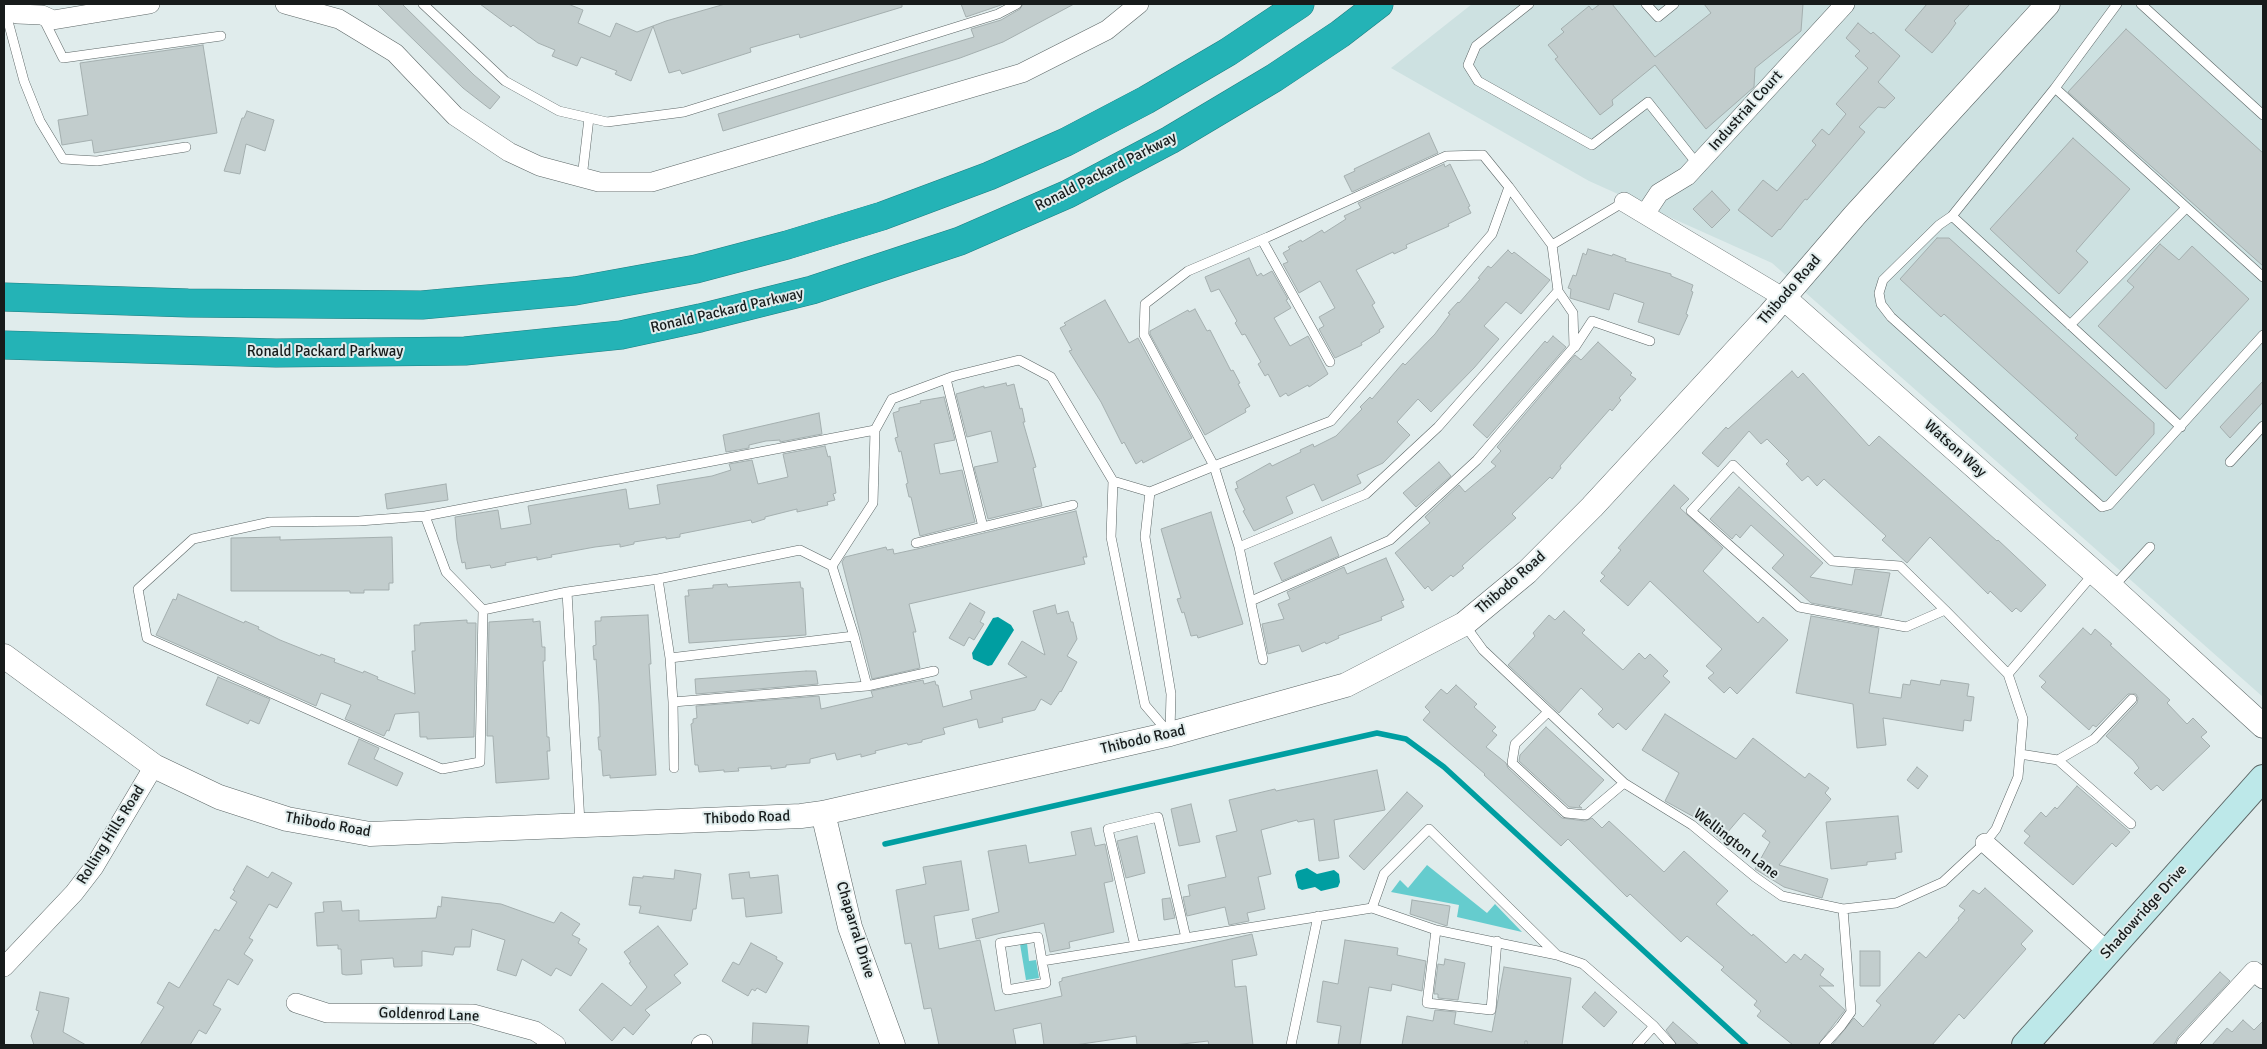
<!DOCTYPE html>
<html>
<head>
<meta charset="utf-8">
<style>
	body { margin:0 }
	#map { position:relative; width:2267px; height:1049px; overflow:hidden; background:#e0ecec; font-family:Signika,sans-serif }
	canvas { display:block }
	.frame { position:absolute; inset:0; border:5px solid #171b1b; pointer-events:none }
</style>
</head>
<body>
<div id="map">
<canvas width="2267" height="1049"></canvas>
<div class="frame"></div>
</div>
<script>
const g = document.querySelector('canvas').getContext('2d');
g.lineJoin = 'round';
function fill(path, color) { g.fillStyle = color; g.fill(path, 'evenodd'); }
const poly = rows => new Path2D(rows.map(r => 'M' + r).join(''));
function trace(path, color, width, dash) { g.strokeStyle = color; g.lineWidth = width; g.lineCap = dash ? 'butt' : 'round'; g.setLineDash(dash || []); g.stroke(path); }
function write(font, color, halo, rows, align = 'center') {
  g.font = font + ' Signika,sans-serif'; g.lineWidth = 4; g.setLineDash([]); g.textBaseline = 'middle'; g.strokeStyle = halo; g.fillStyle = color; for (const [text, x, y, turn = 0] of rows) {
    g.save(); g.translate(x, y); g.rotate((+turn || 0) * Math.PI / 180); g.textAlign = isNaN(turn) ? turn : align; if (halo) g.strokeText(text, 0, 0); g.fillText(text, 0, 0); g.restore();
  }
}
const built = poly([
	[1472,4,2263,4,2263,697,1772,263,1589,181,1391,68]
]);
const green = poly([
	[1427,865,1487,913,1495,904,1522,932,1457,917,1459,905,1391,892,1400,880,1408,888],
	[1027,943,1029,961,1036,960,1039,978,1026,980,1020,944]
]);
const water = poly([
	[998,617,1011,625,1014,630,992,665,988,666,973,659,972,653,993,618],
	[1307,868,1317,874,1334,870,1339,874,1340,882,1338,887,1321,891,1315,887,1302,890,1298,888,1295,875,1297,871]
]);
const stream = poly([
	[885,844,1377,733,1406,739,1444,767,1746,1045]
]);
const building = poly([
	[377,4,402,4,474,75,500,97,490,109,463,88,377,4],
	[480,4,568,4,583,10,578,23,610,37,616,23,637,32,666,21,725,4,902,4,902,7,800,38,799,34,750,48,751,52,682,74,680,70,669,73,653,26,631,81,615,74,617,71,581,57,577,66,552,56,555,50,538,43,513,25,511,27,480,4],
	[961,4,1004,4,966,17,961,4],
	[1023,4,1074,4,1003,42,960,58,723,131,718,114,974,37,971,29,1001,20,1020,9,1023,4],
	[1600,4,1612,4,1655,57,1711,13,1704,4,1803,4,1801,31,1755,68,1754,87,1706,129,1655,65,1612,100,1613,105,1600,115,1555,59,1558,57,1548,45,1564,32,1561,29,1589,6,1592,10,1600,4],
	[1927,4,1970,4,1954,21,1956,23,1949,33,1932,53,1905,30,1927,4],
	[1858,23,1871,34,1873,32,1900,56,1878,82,1895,98,1885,108,1878,107,1859,127,1865,132,1807,200,1805,199,1780,230,1779,229,1772,237,1738,210,1763,180,1777,191,1816,145,1812,141,1822,129,1829,135,1846,114,1836,104,1868,68,1855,56,1860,51,1846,38,1858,23],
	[2126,29,2263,153,2263,266,2068,92,2126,29],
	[203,45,217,133,94,153,92,140,62,145,58,120,88,115,80,63,203,45],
	[247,111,274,120,265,151,246,144,240,174,224,171,242,118,244,118,247,111],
	[1429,133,1438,153,1352,192,1344,176,1355,171,1354,169,1429,133],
	[2073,138,2130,189,2076,251,2088,262,2059,294,1990,229,2073,138],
	[1444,164,1445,167,1450,164,1470,206,1468,207,1471,213,1448,224,1449,226,1406,245,1407,248,1394,254,1393,252,1356,270,1375,303,1372,305,1384,327,1379,330,1380,332,1361,343,1362,345,1335,358,1319,329,1324,326,1319,317,1335,308,1320,281,1299,293,1283,264,1288,262,1283,253,1290,249,1288,247,1301,240,1302,242,1322,230,1324,233,1346,219,1344,216,1361,208,1358,203,1444,164],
	[1712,191,1730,210,1712,228,1693,209,1712,191],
	[1937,238,1949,238,2154,423,2154,434,2116,476,2075,438,2078,435,1944,314,1941,317,1900,279,1937,238],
	[2160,244,2179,260,2192,246,2249,299,2166,389,2098,326,2134,287,2127,281,2160,244],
	[1588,249,1612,256,1613,254,1626,259,1625,261,1671,274,1671,276,1693,285,1691,291,1693,292,1686,314,1688,315,1679,335,1638,322,1644,303,1614,293,1609,310,1570,298,1571,289,1568,288,1573,275,1576,276,1583,253,1586,255,1588,249],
	[1508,250,1512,254,1514,252,1550,280,1521,314,1506,302,1484,326,1499,339,1474,368,1431,412,1418,399,1397,422,1410,435,1383,463,1357,475,1361,483,1322,501,1314,484,1286,497,1293,513,1254,531,1243,511,1245,510,1235,489,1238,488,1236,482,1270,463,1272,466,1301,452,1300,450,1313,444,1314,447,1336,436,1362,409,1360,407,1370,397,1372,399,1403,363,1405,365,1435,334,1450,314,1448,313,1458,302,1459,303,1480,279,1478,278,1488,266,1491,268,1508,250],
	[1249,258,1257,276,1261,273,1263,276,1272,271,1288,299,1286,300,1291,308,1274,318,1290,346,1308,336,1328,374,1309,387,1308,385,1288,396,1286,393,1280,397,1268,374,1265,376,1258,364,1261,362,1245,334,1242,335,1235,323,1237,321,1219,289,1211,292,1205,277,1249,258],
	[1105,300,1129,343,1138,338,1192,438,1143,463,1142,460,1136,464,1124,442,1122,444,1101,402,1069,351,1072,350,1060,328,1066,325,1064,323,1105,300],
	[1195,309,1207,331,1210,330,1231,371,1233,370,1240,383,1238,384,1250,406,1245,409,1246,412,1205,435,1150,334,1150,331,1188,310,1189,312,1195,309],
	[1553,336,1566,347,1487,438,1473,425,1545,341,1547,343,1553,336],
	[1598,342,1632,373,1630,375,1636,379,1619,398,1621,400,1612,411,1610,409,1581,442,1560,466,1561,468,1552,479,1550,477,1512,514,1516,518,1462,566,1464,568,1453,577,1451,575,1432,591,1428,586,1425,589,1395,553,1430,523,1425,517,1459,485,1465,492,1496,466,1491,462,1501,451,1497,447,1575,355,1581,360,1598,342],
	[1792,371,1798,378,1803,373,1869,446,1879,436,1997,541,1998,540,2046,585,2021,612,2016,608,2012,612,1990,591,1988,594,1930,537,1907,563,1882,540,1886,536,1824,479,1817,486,1808,476,1802,481,1786,464,1789,461,1767,439,1761,444,1749,431,1718,467,1702,453,1726,427,1728,429,1792,371],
	[2263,381,2263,402,2230,438,2220,427,2263,381],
	[1006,383,1007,386,1014,384,1020,409,1022,408,1025,422,1023,422,1036,467,1033,468,1042,506,988,519,974,467,998,462,991,431,967,437,956,394,984,386,984,388,1006,383],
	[944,397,955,440,934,444,940,474,962,470,975,522,920,536,911,497,909,497,906,484,908,483,901,451,899,452,895,438,898,437,893,413,899,411,899,408,921,403,920,401,944,397],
	[819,413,822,434,780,442,780,440,766,441,749,445,749,448,726,452,723,435,819,413],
	[825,446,828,457,830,456,836,493,833,494,835,500,827,502,828,505,797,512,797,509,765,517,765,519,752,523,751,520,680,534,680,537,666,539,666,537,634,542,634,544,620,547,620,544,595,547,551,555,552,557,537,560,537,557,505,563,506,565,491,568,490,565,466,569,465,562,462,563,457,540,455,517,498,510,501,529,531,524,528,506,626,489,629,509,660,504,657,485,712,476,731,470,729,464,752,460,758,484,788,477,783,454,825,446],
	[1439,462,1451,476,1416,507,1403,493,1439,462],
	[446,484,448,500,387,509,385,494,446,484],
	[1674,485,1689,499,1680,508,1723,548,1703,571,1758,623,1763,617,1788,640,1737,694,1730,687,1724,693,1708,678,1714,673,1706,666,1722,649,1650,581,1628,606,1600,581,1605,576,1601,573,1621,550,1618,548,1674,485],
	[1739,487,1823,563,1810,577,1852,585,1855,569,1890,573,1881,616,1811,603,1772,568,1784,555,1751,525,1740,538,1736,534,1732,539,1710,519,1739,487],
	[1076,511,1087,557,1083,557,1085,564,909,604,916,632,913,632,920,668,872,679,842,562,845,557,886,547,887,550,893,549,894,554,917,549,1076,511],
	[1211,512,1243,624,1198,638,1197,635,1191,636,1184,612,1182,613,1177,599,1181,598,1161,529,1211,512],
	[280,537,280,540,392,537,393,583,389,583,389,590,364,590,364,593,350,593,350,591,231,591,231,538,280,537],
	[1331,537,1339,556,1282,581,1274,563,1331,537],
	[1386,558,1404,600,1401,601,1404,607,1381,617,1382,620,1338,636,1339,638,1326,644,1325,642,1302,652,1299,645,1268,654,1262,624,1284,619,1278,604,1290,599,1287,592,1344,567,1347,574,1386,558],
	[800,582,801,588,803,588,806,635,689,643,685,596,689,596,688,590,713,588,713,585,727,584,728,587,800,582],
	[178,594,244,623,245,621,259,627,258,629,280,640,320,656,321,654,335,659,334,662,363,673,364,671,378,677,377,679,415,694,412,651,415,651,414,625,420,625,420,623,467,620,467,623,476,623,474,737,427,739,427,737,420,737,419,712,395,714,389,731,387,730,384,736,345,719,351,705,321,693,316,706,156,635,173,599,176,600,178,594],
	[970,603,985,612,980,622,984,624,974,640,969,637,964,646,949,638,970,603],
	[1055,605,1057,614,1068,611,1071,622,1073,622,1077,639,1067,656,1077,662,1061,692,1060,691,1051,705,1041,699,1035,710,1002,718,1003,722,979,728,977,719,943,728,945,734,922,740,922,742,908,745,907,743,875,751,876,753,861,757,861,754,837,760,835,753,810,759,810,763,786,765,786,767,771,769,771,766,738,768,739,771,724,772,724,770,699,772,698,765,695,765,691,724,693,723,693,719,697,718,696,706,819,696,821,709,873,697,871,691,923,680,924,684,935,681,936,685,938,685,943,707,972,699,970,691,1027,677,1008,664,1022,641,1045,655,1033,611,1055,605],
	[1564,611,1585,630,1582,633,1623,670,1639,653,1645,659,1650,654,1668,671,1663,676,1670,682,1626,730,1618,723,1613,728,1598,714,1603,709,1581,688,1559,713,1508,665,1535,636,1533,633,1549,615,1555,620,1564,611],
	[648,615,651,664,649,664,656,775,610,778,610,775,603,776,601,750,599,750,598,737,600,737,599,704,596,659,594,660,593,646,596,645,595,621,601,621,601,617,648,615],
	[1811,616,1879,628,1869,693,1901,698,1903,684,1910,685,1911,680,1940,685,1941,680,1969,684,1967,696,1974,697,1971,721,1964,720,1963,731,1883,718,1886,745,1857,748,1853,704,1796,693,1811,616],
	[533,619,533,622,540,621,542,647,545,647,545,661,543,661,547,737,549,737,550,751,547,751,549,779,496,783,493,736,487,736,489,622,533,619],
	[2083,628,2091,635,2095,629,2112,644,2110,645,2170,700,2167,703,2187,724,2193,718,2207,732,2201,737,2210,746,2163,791,2157,785,2151,790,2134,773,2139,768,2133,760,2106,736,2137,703,2138,698,2136,694,2128,694,2096,727,2093,725,2089,730,2041,687,2046,682,2039,676,2083,628],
	[806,671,816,671,818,684,696,694,695,679,806,671],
	[218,677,270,699,259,724,250,720,248,724,206,705,218,677],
	[1456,685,1477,704,1474,707,1496,727,1492,731,1497,735,1486,747,1506,763,1508,768,1562,818,1585,821,1592,818,1602,828,1609,821,1664,872,1684,851,1728,891,1716,904,1752,936,1753,934,1786,963,1794,954,1801,960,1805,954,1824,969,1820,975,1834,986,1819,986,1845,1010,1818,1045,1793,1045,1757,1016,1761,1011,1754,1005,1757,1001,1721,970,1724,967,1687,936,1681,942,1630,894,1627,897,1568,839,1561,846,1484,775,1485,774,1423,720,1430,712,1425,707,1441,689,1447,694,1456,685],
	[1665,714,1736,759,1753,738,1805,778,1809,773,1829,788,1825,793,1831,799,1779,865,1828,879,1822,898,1784,887,1755,869,1770,842,1762,836,1766,831,1744,813,1721,840,1696,818,1665,801,1679,773,1642,750,1665,714],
	[1546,727,1604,780,1579,806,1582,808,1569,807,1519,761,1520,755,1546,727],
	[359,739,379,748,374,759,403,773,397,786,348,764,359,739],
	[1917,767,1928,776,1918,789,1907,780,1917,767],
	[1377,770,1385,810,1334,820,1339,858,1319,861,1314,819,1298,822,1297,820,1261,830,1271,874,1258,877,1265,909,1247,913,1249,921,1229,925,1225,907,1187,916,1183,897,1190,896,1188,885,1226,877,1216,836,1237,831,1229,800,1275,789,1276,791,1377,770],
	[2077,786,2130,832,2116,847,2112,843,2073,885,2024,843,2030,836,2024,831,2041,812,2046,817,2055,807,2057,809,2077,786],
	[1407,792,1423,806,1364,870,1349,856,1407,792],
	[1191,804,1200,842,1179,846,1171,809,1191,804],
	[1898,816,1902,852,1895,853,1896,859,1867,862,1867,865,1831,869,1826,822,1898,816],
	[1091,828,1095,846,1105,844,1113,881,1104,883,1114,932,1069,942,1070,948,1050,952,1044,923,976,939,972,919,999,912,988,851,1026,845,1029,863,1076,855,1071,832,1091,828],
	[1137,836,1145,873,1126,878,1117,841,1137,836],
	[961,861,969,910,934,916,939,949,980,940,995,1011,1062,996,1059,982,1062,981,1062,978,1252,934,1257,955,1232,960,1235,987,1246,986,1253,1045,1209,1045,1208,1041,1174,1045,1137,1045,1136,1036,1075,1045,1044,1045,1041,1023,1013,1029,1016,1045,939,1045,931,1008,924,1009,911,943,905,944,896,890,926,884,923,867,961,861],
	[247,866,268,878,272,872,292,883,277,908,269,904,249,938,253,940,244,954,253,960,238,985,228,979,213,1005,221,1009,206,1034,199,1030,190,1045,140,1045,164,1007,157,1003,169,982,179,988,215,929,219,931,237,902,230,898,235,891,233,890,247,866],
	[675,870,701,874,696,909,693,909,691,921,639,913,641,906,629,905,633,877,643,878,643,876,674,879,675,870],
	[749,872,750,878,778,875,782,913,746,917,744,898,732,899,729,874,749,872],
	[1985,888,2033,931,2021,944,2026,949,1964,1019,1959,1014,1932,1045,1832,1045,1854,1018,1863,1027,1881,1005,1876,1001,1919,952,1926,958,1959,920,1958,918,1965,910,1959,906,1973,890,1979,894,1985,888],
	[442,897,501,904,554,923,561,912,580,924,572,935,580,939,578,943,587,949,571,976,556,968,551,976,522,959,516,976,497,970,505,940,472,929,470,947,455,947,453,955,422,951,422,966,394,967,393,958,361,960,362,974,346,975,342,974,341,949,338,949,338,945,317,946,315,913,324,912,323,902,341,901,342,911,359,910,359,921,436,918,438,906,441,907,442,897],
	[1170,898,1175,918,1164,920,1162,899,1170,898],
	[1412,900,1450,906,1447,926,1410,914,1412,900],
	[658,926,688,964,674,975,681,983,645,1010,650,1015,633,1035,624,1027,612,1041,579,1010,602,983,631,1006,647,987,629,963,631,962,624,952,658,926],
	[1345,940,1398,948,1397,955,1426,961,1422,991,1392,984,1391,991,1369,987,1360,1045,1338,1045,1341,1026,1317,1022,1323,981,1338,984,1345,940],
	[751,943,777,957,776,959,783,963,766,993,757,988,755,991,752,989,748,996,722,981,733,962,739,965,751,943],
	[1860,951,1880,951,1880,986,1860,986,1860,951],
	[1445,959,1465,963,1458,1000,1438,998,1438,994,1434,994,1438,964,1444,965,1445,959],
	[1504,967,1571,978,1562,1045,1527,1045,1527,1041,1525,1041,1525,1045,1402,1045,1407,1016,1433,1021,1435,1010,1456,1012,1454,1024,1492,1032,1504,967],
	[2220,972,2230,981,2178,1037,2174,1045,2152,1045,2220,972],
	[40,992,69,998,63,1032,86,1045,34,1045,31,1036,39,1011,36,1010,40,992],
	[1595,992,1617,1012,1604,1027,1582,1007,1595,992],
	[2243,1020,2254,1030,2263,1021,2263,1045,2212,1045,2227,1028,2232,1032,2243,1020],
	[1673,1022,1699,1045,1677,1045,1666,1030,1673,1022],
	[753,1023,809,1026,807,1045,752,1044,753,1023]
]);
const service = poly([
	[423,4,505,81,559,111,607,122,684,112,998,14,1017,4],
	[1529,4,1476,46,1468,65,1478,81,1592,145,1648,102,1698,165],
	[1646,4,1658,17,1674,4],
	[2117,4,2055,88,2263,277],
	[2141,4,2263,115],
	[5,10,24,81,40,121,63,159,97,161,186,147],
	[43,18,63,58,221,36],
	[2055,88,1952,216,1939,225,1883,280,1879,293,1881,304,1891,317,2102,507,2109,505,2263,335],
	[1483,155,1509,187,1492,234,1331,421,1214,466,1144,335,1145,304,1188,271,1268,237,1446,156,1483,155],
	[582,178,589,118],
	[1952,216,2181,427],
	[1262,240,1330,362],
	[1552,245,1624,202],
	[2070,325,2186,208],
	[1575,347,1592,321,1650,341],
	[946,379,983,527],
	[2230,462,2263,426],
	[1733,465,1832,561,1900,566,1945,610,1906,627,1799,607,1691,511,1733,465],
	[1113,481,1111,537,1145,705,1168,732],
	[1150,492,1145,537,1171,694,1170,731],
	[425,516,446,572,483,610,567,592,658,579,800,550,832,566,854,636,867,686],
	[916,543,1073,505],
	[1239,547,1366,494,1438,427,1558,291,1552,245,1509,187],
	[832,566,873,503,875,430,892,399,954,376,1019,360,1051,377,1113,481,1150,492,1214,466,1239,547,1263,660],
	[658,579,670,658,673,702,674,768],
	[2113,587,2150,547],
	[567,592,580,823],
	[1251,601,1390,540,1477,460,1574,347,1573,313,1558,291],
	[483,610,480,762,442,769,147,638,138,589,193,539,270,522,359,521,425,516,875,430],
	[1464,624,1483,650,1624,783,1692,825,1755,877,1782,896,1843,909,1896,903,1943,882,1985,843,1996,829,2018,777,2023,719,2008,674,1945,610],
	[670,658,854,636],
	[2008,674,2094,573],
	[673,702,867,686,934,671],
	[1548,712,1515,744,1512,763,1566,813,1586,815,1624,783],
	[2020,754,2058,760,2131,824],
	[2058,760,2094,739,2132,699],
	[1372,908,1384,874,1429,829,1557,955],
	[1436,930,1427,1003,1491,1010,1497,941],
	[1135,946,1108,829,1158,817,1186,938],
	[1042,961,1038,937,1000,943,1007,990,1046,983,1042,961,1372,908,1436,930,1557,955,1583,964,1654,1026,1671,1045],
	[1291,1045,1318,916],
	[1637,1045,1654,1026],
	[1824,1045,1841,1026,1851,1012,1843,909]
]);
const minor = poly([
	[285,4,339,19,395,53,455,116,509,152,539,166,599,182,652,182,1022,73,1107,30,1139,4],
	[4,10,17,14,42,15,53,20,150,4],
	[1624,202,1784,298],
	[1645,214,1659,193,1687,176,1845,4],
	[1985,843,2108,952],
	[4,967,74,893,94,867,154,766],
	[296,1003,327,1013,473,1014,535,1031,556,1045],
	[701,1045,703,1044],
	[2186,1045,2254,971,2263,979]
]);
const tertiary = poly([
	[1784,298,2112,588,2263,726],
	[4,656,154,766,219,797,287,819,370,834,801,816,823,813,1170,734,1346,685,1464,624,1527,572,1592,507,1769,315,1855,215,2048,4],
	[823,813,850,927,893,1045]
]);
const secondary = poly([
	[2025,1045,2263,778]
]);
const motorway = poly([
	[4,297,188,303,422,305,575,291,696,269,787,245,882,216,989,176,1066,142,1146,100,1228,52,1300,4],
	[4,345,276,353,465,351,621,335,700,318,812,290,960,241,1068,194,1170,140,1274,78,1340,34,1379,4]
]);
const streetNames = [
	["Industrial Court",1746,111,-48],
	["Ronald Packard Parkway",1106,172,-27],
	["Thibodo Road",1790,290,-49],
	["Ronald Packard Parkway",727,311,-13],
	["Ronald Packard Parkway",325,352],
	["Watson Way",1955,449,42],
	["Thibodo Road",1511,583,-41],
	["Thibodo Road",1143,740,-13],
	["Thibodo Road",747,818,-2],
	["Thibodo Road",328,825,10],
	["Rolling Hills Road",111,835,-58],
	["Wellington Lane",1736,844,38],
	["Shadowridge Drive",2144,912,-48],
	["Chaparral Drive",855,930,73],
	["Goldenrod Lane",429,1015,2]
];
fill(built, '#cde1e1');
fill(green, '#65ccce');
fill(water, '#009ea1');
trace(stream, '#009ea1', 5.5);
fill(building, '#c2cdcd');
trace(building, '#a4afaf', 1);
trace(service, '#5c6666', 10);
trace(minor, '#5c6666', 20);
trace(tertiary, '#5c6666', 25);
trace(secondary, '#5c6666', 28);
trace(motorway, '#1f7e80', 29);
trace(service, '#fff', 9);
trace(minor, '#fff', 19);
trace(tertiary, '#fff', 24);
trace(secondary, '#bde8e9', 26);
trace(motorway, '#24b3b6', 28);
write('15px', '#171b1b', '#e0ecec', streetNames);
</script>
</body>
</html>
